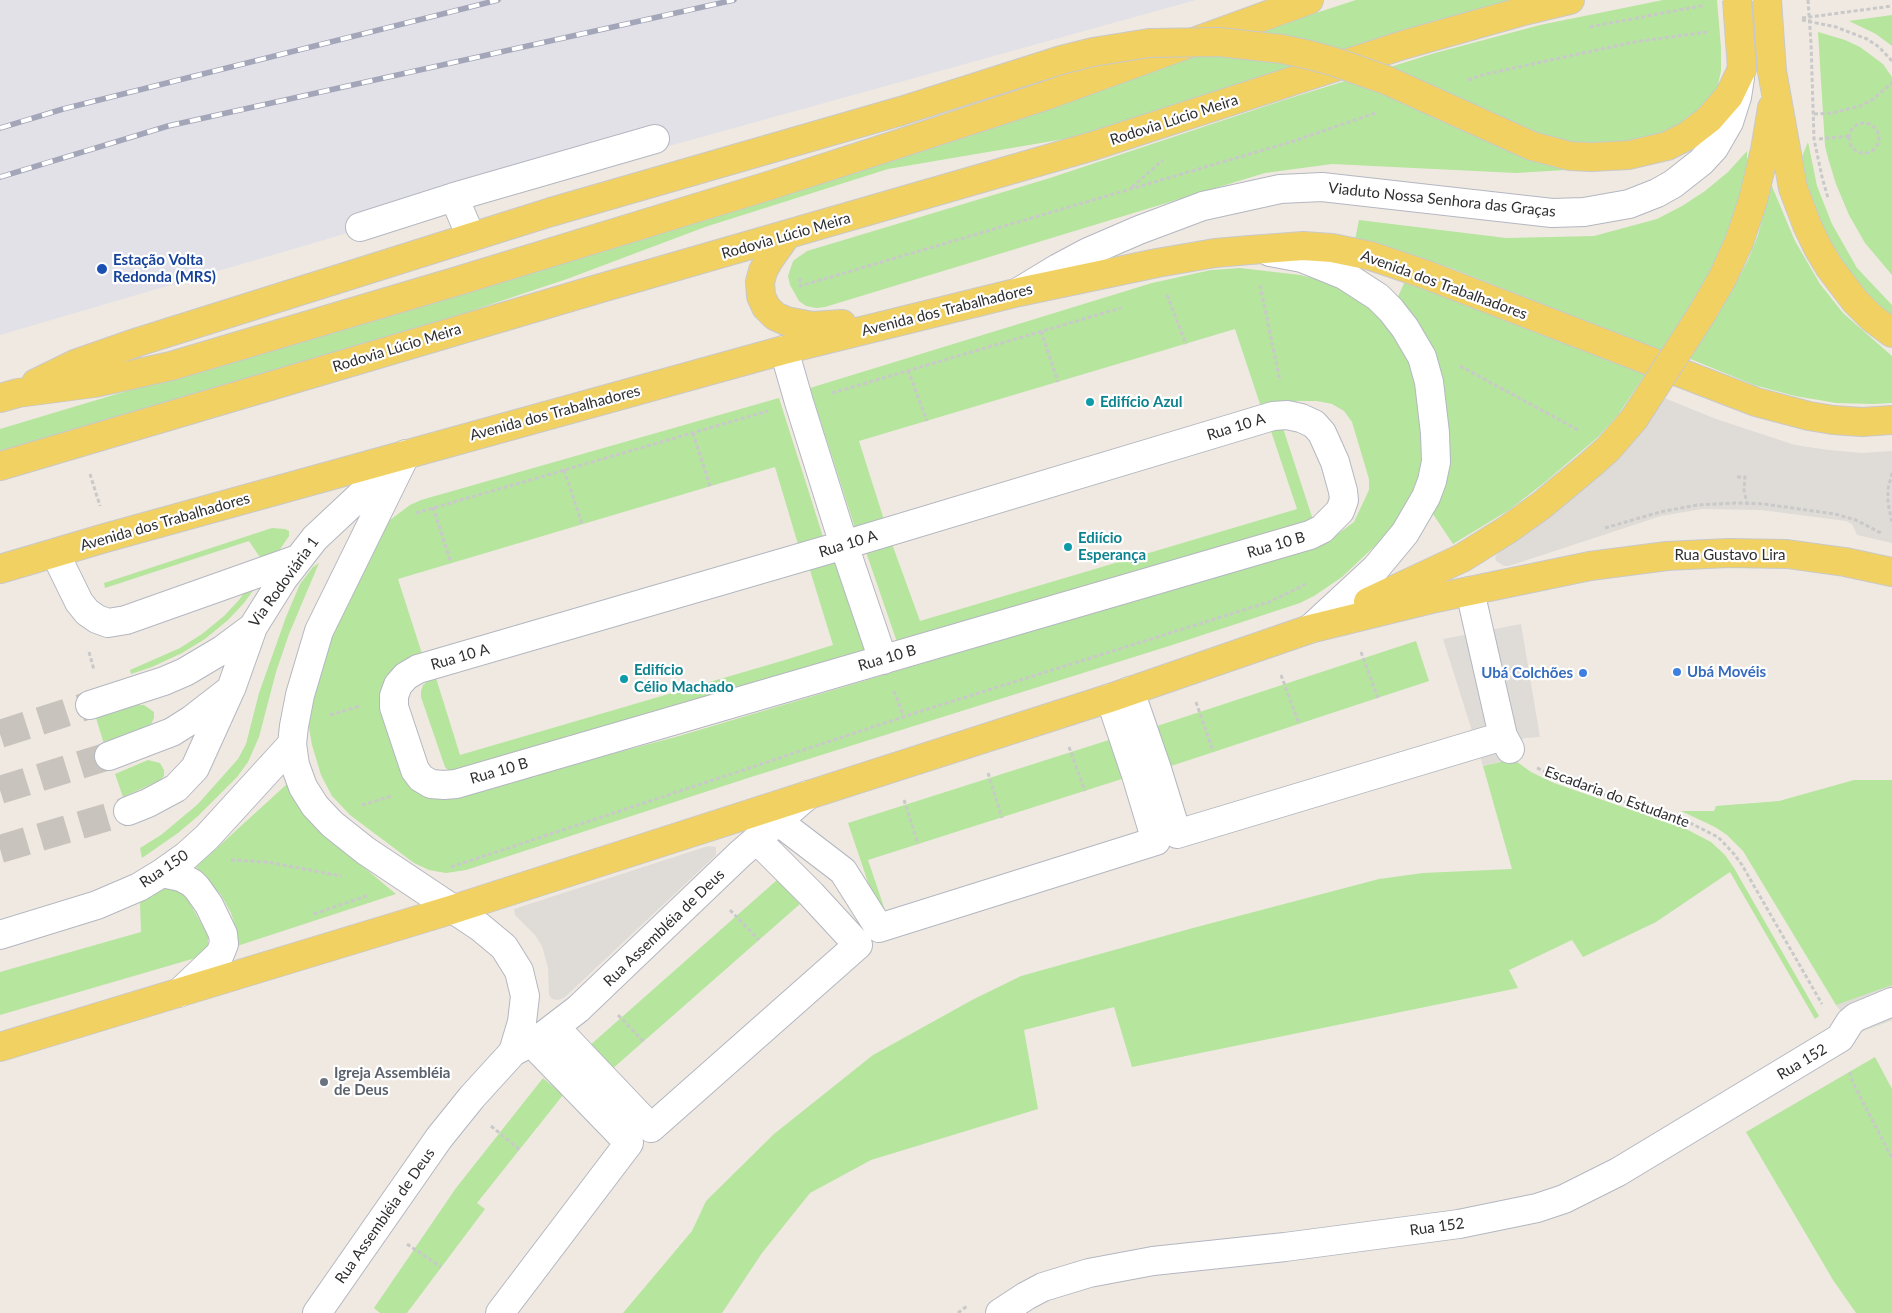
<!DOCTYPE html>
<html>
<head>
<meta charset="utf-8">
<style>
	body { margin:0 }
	canvas { display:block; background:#efe9e1 }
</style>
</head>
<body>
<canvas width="1892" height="1313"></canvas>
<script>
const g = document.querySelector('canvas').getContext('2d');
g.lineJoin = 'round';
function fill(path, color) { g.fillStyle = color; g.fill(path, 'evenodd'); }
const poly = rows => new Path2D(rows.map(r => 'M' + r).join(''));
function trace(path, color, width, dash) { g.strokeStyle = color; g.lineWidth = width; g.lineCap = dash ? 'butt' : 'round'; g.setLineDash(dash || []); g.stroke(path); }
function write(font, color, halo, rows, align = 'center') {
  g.font = font + ' Lato,sans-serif'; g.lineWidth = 4.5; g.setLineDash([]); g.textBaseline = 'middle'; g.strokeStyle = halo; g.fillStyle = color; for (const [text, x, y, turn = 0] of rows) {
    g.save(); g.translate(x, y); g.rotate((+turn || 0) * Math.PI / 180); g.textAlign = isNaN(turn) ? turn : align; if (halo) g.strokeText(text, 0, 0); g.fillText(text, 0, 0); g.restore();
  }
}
const industrial = poly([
	[0,0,1196,0,644,153,433,208,0,335]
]);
const green = poly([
	[1356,0,1519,0,1082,136,888,169,705,227,567,279,441,321,0,455,0,429,433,299],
	[1663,0,1717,0,1721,48,1721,71,1714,102,1706,114,1583,169,1516,173,1332,164,1265,173,825,307,816,308,806,306,799,301,790,285,788,276,793,261,807,251,1050,178,1284,100,1435,53,1540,25],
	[1892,15,1892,46,1876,34,1849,21],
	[1818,32,1845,40,1860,47,1883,64,1892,77,1892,275,1865,243,1849,215,1836,184,1828,158,1825,146],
	[1808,142,1817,186,1832,224,1857,268,1892,305,1892,325,1830,254,1799,164],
	[1747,151,1747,171,1744,187,1725,241,1698,294,1662,351,1451,268,1415,256,1355,240,1359,220,1506,238,1594,236,1657,219,1682,206,1705,191,1728,172],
	[1771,184,1795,241,1820,284,1843,313,1892,356,1892,403,1873,404,1836,403,1795,396,1754,385,1688,358,1729,296,1748,260,1758,235],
	[1240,268,1300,275,1328,282,1372,306,1408,351,1415,380,1422,445,1421,469,1410,500,1392,526,1378,543,1342,577,1314,596,1300,603,1169,646,748,778,466,870,446,873,429,870,414,863,350,815,332,796,321,775,312,745,308,722,310,698,329,639,386,523,410,505,421,500,779,398,825,543,800,551,775,467,398,579,424,660,394,674,423,795,434,798,454,796,679,736,1273,559,1321,543,1339,533,1354,522,1369,490,1369,479,1352,422,1344,411,1332,404,1317,401,1298,401,1262,410,1235,329,859,441,885,523,856,531,810,388,1152,283,1211,270],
	[1405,281,1648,370,1618,415,1598,437,1544,483,1509,510,1453,544,1433,514,1442,485,1397,299],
	[1281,422,1314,523,899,648,865,549,891,541,920,621,1297,509,1269,425],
	[272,528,285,529,289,531,289,536,272,561,263,559,259,556,249,541,105,588,104,583],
	[838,557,868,657,460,773,449,771,445,767,421,697,421,691,423,685,428,681,436,678,460,755,785,660,833,645,809,567],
	[319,563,289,634,276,672,259,737,248,762,237,777,198,816,178,833,142,858,140,848,161,835,198,804,238,759,246,744,259,693,286,617,300,584,313,567],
	[250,584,255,588,244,603,228,620,205,639,182,653,152,667,131,674,130,670,180,648,202,634,224,616,239,600],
	[1416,641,1429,681,1168,767,1154,727],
	[137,705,144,705,154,712,154,718,151,724,145,728,104,744,96,718],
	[1112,739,1125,778,868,860,887,916,880,918,848,823],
	[1513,759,1531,772,1554,783,1686,829,1711,842,1725,855,1734,868,1819,1016,1815,1019,1730,872,1656,922,1583,957,1572,940,1509,970,1518,988,1132,1067,1114,1007,1024,1030,1038,1109,871,1160,810,1193,762,1253,722,1313,623,1313,692,1231,706,1201,774,1134,873,1055,972,1000,1021,976,1193,928,1379,879,1423,873,1512,869,1483,766],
	[148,760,160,763,164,770,164,776,159,781,123,797,115,774],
	[1854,780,1892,780,1892,1020,1860,1032,1836,1005,1743,851,1727,835,1715,827,1681,811,1714,811,1716,806,1779,801],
	[287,784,297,802,337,845,396,894,234,947,236,928,231,913,221,895,196,867],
	[777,880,800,904,611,1070,588,1047],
	[170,885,185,895,208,935,208,947,199,957,0,1015,0,972,141,932,140,903,142,900],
	[1875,1057,1892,1089,1892,1313,1856,1313,1833,1280,1746,1132],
	[543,1078,563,1095,477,1203,485,1209,407,1313,380,1313,374,1308,456,1188]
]);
const plaza = poly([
	[1662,397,1716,419,1795,445,1829,450,1862,453,1892,451,1892,543,1857,535,1852,524,1846,521,1761,510,1702,509,1661,516,1509,566,1504,566,1496,561,1495,557,1498,553,1536,524],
	[1521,624,1540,737,1524,738,1510,749,1507,760,1483,766,1443,639],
	[708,846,716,847,716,855,564,998,558,1000,552,999,549,995,548,968,542,946,535,935,515,915,514,909],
	[1892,985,1892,1020,1860,1032,1836,1005]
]);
const minorTunnel = poly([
	[0,734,90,705],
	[0,790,109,756],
	[0,849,128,811]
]);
const path = poly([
	[1802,18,1892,6],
	[1802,20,1836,27,1867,39,1879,47,1892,61],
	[1590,27,1705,5],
	[1468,80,1486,74,1634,42,1707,32],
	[1814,114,1832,113,1860,106,1872,100,1892,83],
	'1849 138a15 15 0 1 1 30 0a15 15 0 1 1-30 0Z',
	[1819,139,1849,136],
	[1132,187,1163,160],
	[800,278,800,286,1294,141,1375,113],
	[1260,285,1280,381],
	[1167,295,1186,344],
	[1041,331,1058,382],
	[1460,366,1580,431],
	[908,370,927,421],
	[832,393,1121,308],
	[693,433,710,486],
	[564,470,582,524],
	[1892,473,1888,489,1888,503,1892,522],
	[90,474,100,506],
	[1737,477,1745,477,1744,490,1747,504],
	[433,507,451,563],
	[416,513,768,411],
	[1605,528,1660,512,1697,505,1737,503,1764,504,1835,514,1856,520,1881,533],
	[89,652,94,670],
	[1361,652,1378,698],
	[1281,675,1299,724],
	[894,691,904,717],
	[1196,702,1213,751],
	[330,715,360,706],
	[1069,747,1085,791],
	[1537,768,1582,787,1637,806,1684,820,1718,837,1734,854,1742,865,1822,1004],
	[988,773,1002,818],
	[904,800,918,844],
	[362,805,392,796],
	[231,860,267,862,341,876],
	[451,867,915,713,1269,602,1306,584],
	[730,910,759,940],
	[314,914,369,895],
	[618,1015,644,1042],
	[1850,1072,1853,1083,1892,1158],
	[491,1126,520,1150],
	[407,1244,441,1267],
	[958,1313,967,1306]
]);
const minor = poly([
	[360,227,454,197],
	[471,237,454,197,655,139],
	[1270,252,1302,258,1344,275,1378,297,1391,310,1405,328,1422,357,1429,382,1435,433,1436,462,1432,481,1426,497,1405,533,1376,568,1310,629],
	[1020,291,1058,268,1088,252,1139,230,1203,206,1280,189,1322,187,1552,213,1584,212,1629,204,1657,193,1673,184,1701,162,1714,148,1729,122,1737,97,1740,78],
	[784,350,799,402,844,545,883,660],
	[1287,415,1301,418,1314,424,1322,433,1335,462,1343,491,1344,500,1340,511,1322,529,1310,535,456,784,444,785,431,784,421,778,415,770,394,707,394,696,398,685,406,676,418,669,844,545,1273,416,1287,415],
	[406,454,319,631,300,695,294,726,292,744,295,765,303,787,315,806,332,824,366,851,480,927,504,947,519,971,525,996,522,1022,513,1052],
	[55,553,79,602,87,612,97,619,108,623,126,620,298,559],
	[1470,591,1503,736,1510,749],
	[1130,691,1157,769,1177,834,1503,736],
	[90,705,164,681,185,672,222,650,253,627,283,579,315,538,393,465],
	[109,756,172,732,191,720,231,689,253,627],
	[128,811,148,803,176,788,195,768,229,693],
	[779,822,843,871,879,928,1156,841,1136,775,1110,698],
	[162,873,181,877,192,883,197,888,209,905,223,934,224,944,220,954,179,993],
	[0,935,97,905,139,887,162,873,186,856,207,837,292,744],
	[555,1027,651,1128,858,945,811,894,757,840],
	[317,1313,439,1138,472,1097,513,1052,544,1035,578,1009,740,854,808,795],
	[500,1313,629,1143,531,1042],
	[1000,1313,1026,1296,1043,1287,1089,1273,1153,1261,1285,1247,1459,1224,1537,1208,1564,1199,1618,1172,1840,1038,1850,1022,1856,1017,1892,1002]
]);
const major = poly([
	[1772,71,1793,188,1807,225,1818,248,1830,268,1855,301,1872,318,1892,333],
	[1532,146,1570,156,1591,157,1629,155,1667,146,1687,136,1709,119,1729,96,1742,69],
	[786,236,769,260,763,271,760,282,761,296,766,307,775,316,786,321,812,326,842,324],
	[1701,315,1722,279,1739,242,1753,200,1765,150,1772,108],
	[36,383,75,364,138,342,551,212],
	[0,398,18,393,94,383,171,366,461,280,768,186,892,146,1045,96,1309,0],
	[0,466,601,288,1093,146,1403,45,1520,12,1570,0],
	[0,569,105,538,784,350,1019,292,1157,263,1215,253,1250,250,1303,246,1332,248,1371,256,1427,275,1756,402,1809,416,1833,420,1862,422,1892,420],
	[1368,602,1462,558,1507,530,1542,505,1590,465,1608,449,1634,419],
	[0,1047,454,909,1110,698,1310,629,1436,598,1590,566,1667,556,1728,553,1787,554,1845,562,1892,572]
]);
const rail = poly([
	[0,128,63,109,498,0],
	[0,177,168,126,734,0]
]);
const pathBridge = poly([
	[1808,0,1811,43,1814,139,1822,177,1828,198]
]);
const majorBridge = poly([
	[1737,0,1742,69],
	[1767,0,1772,71],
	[551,212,901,111,1061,60,1093,52,1149,43,1219,42,1282,49,1310,55,1335,62,1386,80,1532,146],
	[1634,419,1701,315]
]);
const markers = [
	[102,269,6,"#1a4fb4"],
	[1090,402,5,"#0f9aa8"],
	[1068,547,5,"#0f9aa8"],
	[1677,672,5,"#3f7fe0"],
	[1583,673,5,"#3f7fe0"],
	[624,679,5,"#0f9aa8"],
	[324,1082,5,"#6b7280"]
];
const streetNames = [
	["Rodovia Lúcio Meira",1174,120,-18],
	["Viaduto Nossa Senhora das Graças",1442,200,6],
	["Rodovia Lúcio Meira",786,236,-16],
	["Avenida dos Trabalhadores",1444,285,20],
	["Avenida dos Trabalhadores",947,310,-14],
	["Rodovia Lúcio Meira",397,348,-17],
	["Avenida dos Trabalhadores",555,413,-15],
	["Rua 10 A",1236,427,-17],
	["Avenida dos Trabalhadores",165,522,-16],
	["Rua 10 A",848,544,-17],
	["Rua 10 B",1276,545,-16],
	["Rua Gustavo Lira",1730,555],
	["Via Rodoviária 1",284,582,-54],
	["Rua 10 A",460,657,-16],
	["Rua 10 B",887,658,-16],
	["Rua 10 B",499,771,-16],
	["Escadaria do Estudante",1617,797,20],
	["Rua 150",164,869,-34],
	["Rua Assembléia de Deus",664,928,-44],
	["Rua 152",1802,1062,-31],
	["Rua Assembléia de Deus",385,1216,-55],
	["Rua 152",1437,1227,-8]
];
const transitNames = [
	["Estação Volta",113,260],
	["Redonda (MRS)",113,277]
];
const cultureNames = [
	["Edifício Azul",1100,402],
	["Ediício",1078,538],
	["Esperança",1078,555],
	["Edifício",634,670],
	["Célio Machado",634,687]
];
const shopNames = [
	["Ubá Movéis",1687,672],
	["Ubá Colchões",1573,673,"right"]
];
const worshipNames = [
	["Igreja Assembléia",334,1073],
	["de Deus",334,1090]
];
fill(industrial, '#e3e1e8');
fill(green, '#b6e59e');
fill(plaza, '#dfdcd8');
trace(minorTunnel, '#c8c4bd', 28, [28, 14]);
trace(minor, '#b4b7c1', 30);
trace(major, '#c9c9c9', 30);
trace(path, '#c9c9c9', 3, [4, 2.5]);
trace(minor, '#fff', 28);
trace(major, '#f2d163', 28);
trace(rail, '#a3a6b8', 5.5);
trace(rail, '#fff', 4, [11]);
trace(majorBridge, '#c9c9c9', 30, []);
trace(pathBridge, '#c9c9c9', 3, [4, 2.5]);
trace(majorBridge, '#f2d163', 28);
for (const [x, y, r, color] of markers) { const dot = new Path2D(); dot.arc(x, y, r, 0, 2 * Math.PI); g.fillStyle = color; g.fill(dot); trace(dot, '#fff', 2); }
write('15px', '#2e2e2e', '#fff', streetNames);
write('bold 15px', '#164399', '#fff', transitNames, 'left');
write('bold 15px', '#0d838f', '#fff', cultureNames, 'left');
write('bold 15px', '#366cbe', '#fff', shopNames, 'left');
write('bold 15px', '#5b616d', '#fff', worshipNames, 'left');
</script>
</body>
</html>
